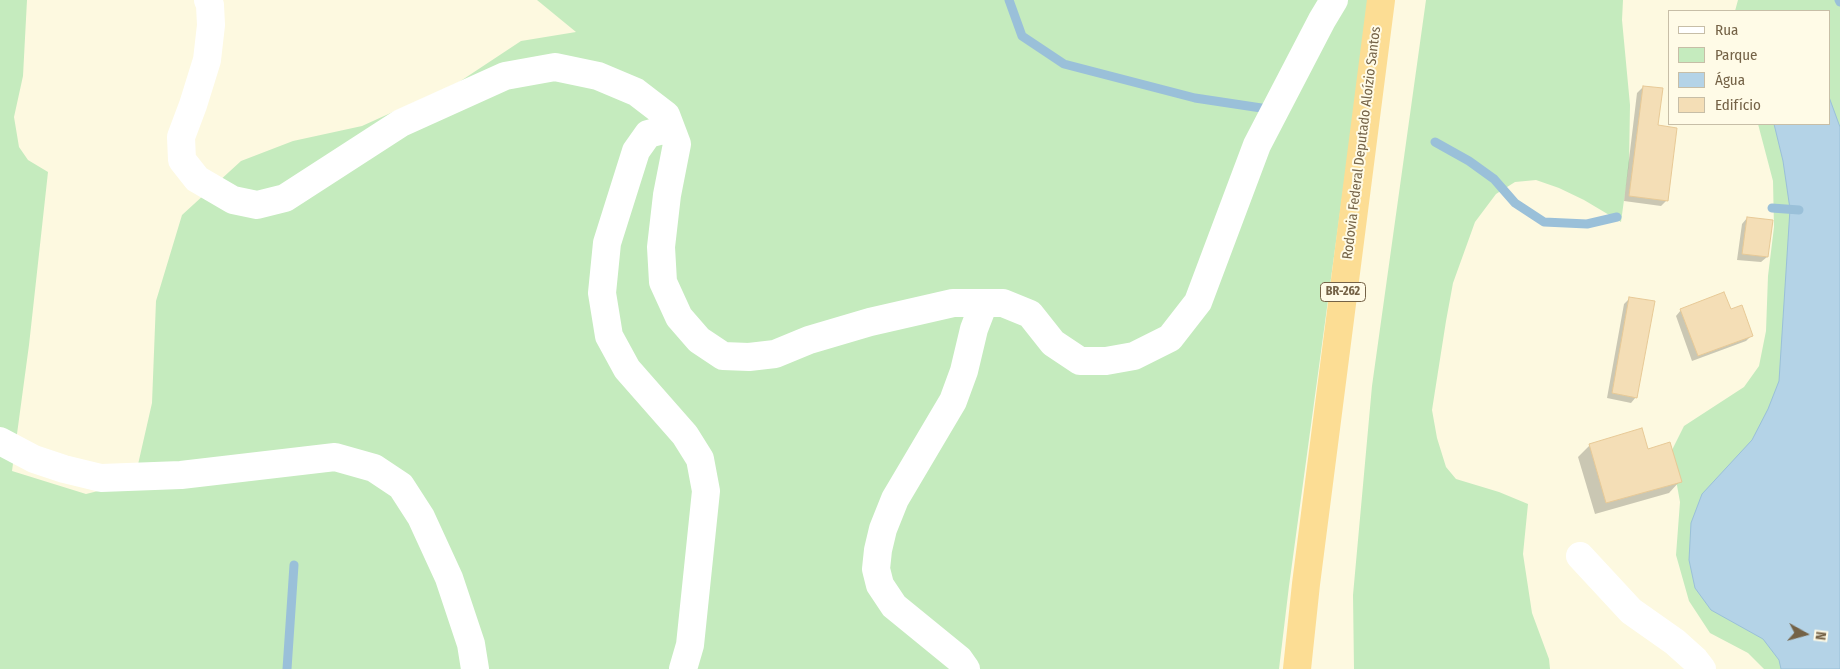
<!DOCTYPE html>
<html>
<head>
<meta charset="utf-8">
<style>
	body { margin:0 }
	#map { position:relative; width:1840px; height:669px; overflow:hidden; background:#fdf9e0; font-family:"Fira Sans Condensed",sans-serif }
	canvas { display:block }
	.legend { position:absolute; left:1668px; top:10px; width:162px; height:115px; box-sizing:border-box; background:#fffbe7; border:1px solid #c7bea7; margin:0; padding:6px 9px; list-style:none; font-size:15px; color:#746246 }
	.legend li { display:flex; align-items:center; gap:10px; height:25px }
	.legend b { width:25px; border:1px solid #c7bea7 }
	.north { position:absolute; left:1780px; top:609px; width:50px; height:50px; -webkit-text-stroke:4px #fffbe7; paint-order:stroke; rotate:97deg; font-size:14px; font-weight:700; line-height:20px; text-align:center; color:#746246 }
	.north::after { content:''; display:block; margin:auto; width:18px; height:22px; background:#746246; clip-path:polygon(50% 0,100% 100%,50% 72%,0 100%) }
</style>
</head>
<body>
<div id="map">
<canvas width="1840" height="669"></canvas>
<ul class="legend">
<li><b style="height:6px;background:#fff"></b>Rua</li>
<li><b style="height:14px;background:#c5ebbe"></b>Parque</li>
<li><b style="height:14px;background:#b4d3e7"></b>Água</li>
<li><b style="height:14px;background:#f4deb6"></b>Edifício</li>
</ul>
<div class="north">N</div>
</div>
<script>
const g = document.querySelector('canvas').getContext('2d');
g.lineJoin = 'round';
function fill(path, color) { g.fillStyle = color; g.fill(path, 'evenodd'); }
const poly = rows => new Path2D(rows.map(r => 'M' + r).join(''));
function trace(path, color, width, dash) { g.strokeStyle = color; g.lineWidth = width; g.lineCap = dash ? 'butt' : 'round'; g.setLineDash(dash || []); g.stroke(path); }
function write(font, color, halo, rows, align = 'center') {
  g.font = font + ' "Fira Sans Condensed",sans-serif'; g.lineWidth = 4; g.setLineDash([]); g.textBaseline = 'middle'; g.strokeStyle = halo; g.fillStyle = color; for (const [text, x, y, turn = 0] of rows) {
    g.save(); g.translate(x, y); g.rotate((+turn || 0) * Math.PI / 180); g.textAlign = isNaN(turn) ? turn : align; if (halo) g.strokeText(text, 0, 0); g.fillText(text, 0, 0); g.restore();
  }
}
const green = poly([
	[0,0,27,0,23,76,14,117,19,147,28,160,48,172,29,345,12,471,86,494,134,482,152,403,156,301,182,215,241,161,293,141,362,126,459,82,521,41,576,32,537,0,1369,0,1289,586,1279,669,0,669],
	[1426,0,1623,0,1622,20,1630,105,1629,163,1621,222,1584,200,1559,188,1536,180,1515,182,1496,194,1475,222,1453,283,1446,321,1432,410,1437,438,1446,467,1456,479,1499,492,1528,504,1523,554,1532,613,1549,659,1550,669,1354,669,1353,595,1372,386],
	[1738,0,1840,0,1840,669,1764,669,1748,653,1710,633,1689,601,1676,555,1680,502,1671,452,1684,426,1744,387,1759,366,1766,331,1768,276,1774,227,1773,181,1758,124,1829,124,1829,11,1735,11]
]);
const water = poly([
	[1829,97,1840,127,1840,669,1781,669,1779,660,1763,639,1711,610,1695,588,1689,560,1691,523,1702,494,1752,440,1768,409,1779,381,1790,209,1783,161,1774,124,1829,124,1829,97]
]);
const shadow = poly([
	[1643,87,1657,126,1667,200,1661,206,1624,201,1637,93],
	[1747,218,1767,257,1761,262,1737,260,1742,224],
	[1630,298,1636,397,1631,403,1607,398,1624,304],
	[1681,310,1730,311,1752,335,1746,341,1692,361,1676,316],
	[1590,445,1647,451,1680,481,1669,493,1595,514,1578,457]
]);
const stream = poly([
	[1009,0,1022,36,1064,64,1195,98,1268,109],
	[1839,0,1840,2],
	[1435,142,1469,161,1494,179,1515,203,1544,222,1587,224,1617,217],
	[1772,208,1799,210],
	[287,669,294,565]
]);
const building = poly([
	[1643,86,1663,88,1658,125,1677,128,1668,201,1629,196,1643,86],
	[1747,217,1773,220,1768,257,1742,254,1747,217],
	[1724,292,1731,309,1742,305,1753,336,1698,356,1680,309,1724,292],
	[1629,297,1655,301,1637,398,1612,393,1629,297],
	[1642,428,1648,449,1670,442,1682,482,1606,503,1589,444,1642,428]
]);
const minor = poly([
	[208,0,210,5,211,25,207,60,193,105,181,137,182,160,197,179,233,200,257,205,285,198,401,123,505,76,555,67,598,76,636,92,666,115,677,144,667,195,661,247,663,282,679,317,699,340,723,356,749,357,775,354,809,340,870,322,953,303,1003,303,1030,314,1053,343,1080,361,1106,361,1134,356,1170,338,1198,302,1257,145,1322,20,1334,0],
	[671,128,648,134,636,151,607,243,602,293,609,336,627,369,685,435,700,459,706,491,690,645,683,669],
	[0,441,34,459,64,469,101,478,181,475,335,457,374,468,401,486,421,517,449,578,471,644,475,669],
	[1580,556,1631,611,1675,642,1695,660,1702,669],
	[966,669,959,659,894,606,880,585,876,569,878,550,883,529,895,499,953,401,964,371,974,329,984,303]
]);
const trunk = poly([
	[1297,669,1306,584,1381,0]
]);
const shields = [
	[1343,292,45]
];
const shieldNames = [
	["BR-262",1343,292]
];
const streetNames = [
	["Rodovia Federal Deputado Aloízio Santos",1362,143,-83]
];
fill(green, '#c5ebbe');
fill(water, '#b4d3e7');
trace(water, '#9ac0d9', 1);
fill(shadow, '#0003');
trace(stream, '#9ac0d9', 9);
fill(building, '#f4deb6');
trace(building, '#e7c996', 1);
trace(minor, '#fff', 28);
trace(trunk, '#fcdd94', 28);
for (const [x, y, w] of shields) { const box = new Path2D(); box.roundRect(x - w / 2, y - 9.5, w, 19, 4); g.fillStyle = '#fffbe7'; g.fill(box); trace(box, '#746246', 1); }
write('bold 12px', '#746246', null, shieldNames);
write('14px', '#746246', '#fffbe7', streetNames);
</script>
</body>
</html>
